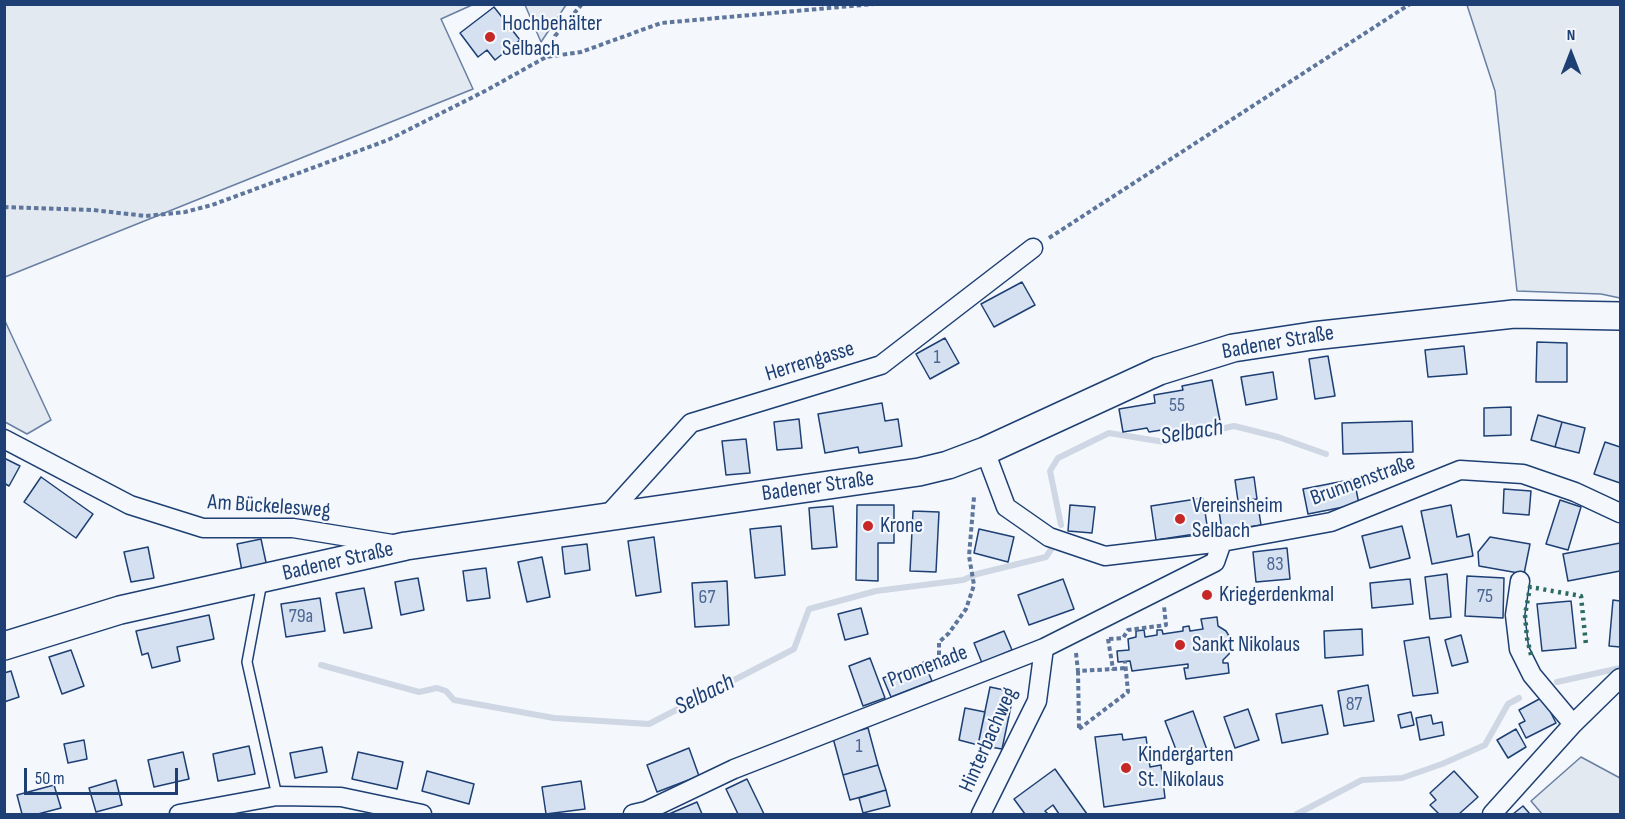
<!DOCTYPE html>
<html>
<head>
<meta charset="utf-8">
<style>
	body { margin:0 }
	#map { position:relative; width:1625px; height:819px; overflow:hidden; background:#f4f7fb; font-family:"Sofia Sans Condensed",sans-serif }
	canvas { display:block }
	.frame { position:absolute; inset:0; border:6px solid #1d3f73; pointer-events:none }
	.north { position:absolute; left:1541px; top:24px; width:60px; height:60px; -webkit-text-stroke:4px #f4f7fb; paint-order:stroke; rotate:0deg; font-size:16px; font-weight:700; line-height:24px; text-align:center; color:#1d3f73 }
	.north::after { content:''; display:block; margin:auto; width:21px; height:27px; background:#1d3f73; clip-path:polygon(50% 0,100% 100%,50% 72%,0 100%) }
	.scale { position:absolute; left:24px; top:768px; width:154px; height:27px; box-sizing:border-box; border:3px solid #1d3f73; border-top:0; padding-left:8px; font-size:18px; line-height:21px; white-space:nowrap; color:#1d3f73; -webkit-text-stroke:4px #f4f7fb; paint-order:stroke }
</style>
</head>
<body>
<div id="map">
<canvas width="1625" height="819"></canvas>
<div class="frame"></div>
<div class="north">N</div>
<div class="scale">50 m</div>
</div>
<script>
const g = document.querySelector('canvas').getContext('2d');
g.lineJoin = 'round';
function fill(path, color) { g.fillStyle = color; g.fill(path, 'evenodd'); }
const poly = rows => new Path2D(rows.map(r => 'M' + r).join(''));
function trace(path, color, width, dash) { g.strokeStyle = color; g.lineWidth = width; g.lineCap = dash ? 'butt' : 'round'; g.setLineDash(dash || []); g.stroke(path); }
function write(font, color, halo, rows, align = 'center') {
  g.font = font + ' "Sofia Sans Condensed",sans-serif'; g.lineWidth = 4.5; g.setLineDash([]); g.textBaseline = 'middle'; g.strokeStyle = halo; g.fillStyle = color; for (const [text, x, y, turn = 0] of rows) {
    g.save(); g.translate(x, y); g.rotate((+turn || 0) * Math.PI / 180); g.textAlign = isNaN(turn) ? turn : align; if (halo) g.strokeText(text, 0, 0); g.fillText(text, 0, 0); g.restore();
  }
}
const green = poly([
	[5,4,472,5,441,19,473,89,5,277,5,4],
	[525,5,566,5,541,42,525,5],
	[1467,5,1620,5,1620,298,1601,294,1517,291,1495,91,1467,5],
	[5,321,51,420,27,434,5,422,5,321],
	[1581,757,1620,778,1620,814,1542,814,1531,801,1581,757]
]);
const stream = poly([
	[1061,525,1050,471,1058,458,1109,433,1164,442,1234,426,1278,437,1326,454],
	[321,665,419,692,437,688,446,691,454,700,554,718,649,724,794,649,809,609,876,591,963,580,977,574,1046,557,1054,545],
	[1557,682,1620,668],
	[1297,814,1362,780,1402,778,1442,764,1485,745,1508,704,1519,698]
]);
const building = poly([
	[494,7,520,40,495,60,487,50,478,57,460,33,494,7],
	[1022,282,1035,305,994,327,981,304,1022,282],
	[945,338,959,363,930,379,916,354,945,338],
	[1537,342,1567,343,1567,382,1536,382,1537,342],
	[1464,346,1467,374,1428,377,1425,350,1464,346],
	[1328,356,1335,396,1315,399,1309,359,1328,356],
	[1273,372,1277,399,1246,405,1241,377,1273,372],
	[1212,380,1221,426,1197,430,1197,427,1168,432,1168,429,1149,432,1147,428,1123,432,1119,409,1155,403,1154,395,1183,390,1182,386,1212,380],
	[882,403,885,421,898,419,902,446,859,453,858,447,825,453,818,414,882,403],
	[1511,407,1511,435,1484,436,1484,408,1511,407],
	[1538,415,1562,422,1555,447,1531,440,1538,415],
	[799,419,802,448,777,450,774,422,799,419],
	[1412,421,1413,452,1343,454,1342,423,1412,421],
	[1562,422,1585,428,1579,453,1555,447,1562,422],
	[746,439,750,473,726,475,722,441,746,439],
	[1605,442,1620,447,1620,483,1594,474,1605,442],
	[4,458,20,466,9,486,4,483,4,458],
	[41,477,93,514,76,538,24,502,41,477],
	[1254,477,1257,499,1238,501,1235,480,1254,477],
	[1354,479,1359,504,1308,514,1303,489,1354,479],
	[1504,489,1531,491,1529,515,1503,513,1504,489],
	[1203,498,1208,532,1156,540,1151,506,1203,498],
	[1257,499,1261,525,1222,531,1218,504,1257,499],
	[1560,500,1581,507,1568,550,1546,544,1560,500],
	[857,505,894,505,894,543,878,543,878,581,856,580,857,505],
	[1070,505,1095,507,1092,533,1068,531,1070,505],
	[1451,505,1457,537,1469,534,1473,556,1432,564,1421,511,1451,505],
	[833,506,837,547,812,549,809,508,833,506],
	[913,511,939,512,936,572,910,571,913,511],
	[781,526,785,575,755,578,750,529,781,526],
	[1402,526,1410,558,1370,568,1362,536,1402,526],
	[979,529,1014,537,1008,562,974,553,979,529],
	[654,537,661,592,636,596,628,541,654,537],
	[1490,537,1530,544,1524,574,1479,566,1478,552,1490,537],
	[261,539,267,567,242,571,237,544,261,539],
	[1620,543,1620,571,1568,581,1563,554,1620,543],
	[587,544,590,570,565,574,562,547,587,544],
	[148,547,154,578,131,582,124,552,148,547],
	[1287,548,1290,579,1256,582,1253,552,1287,548],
	[542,557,550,597,527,602,518,562,542,557],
	[486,568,490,598,467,601,463,571,486,568],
	[1447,574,1451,617,1430,619,1425,577,1447,574],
	[1467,576,1504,578,1503,618,1465,616,1467,576],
	[418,578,424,610,401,615,395,582,418,578],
	[1063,579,1074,609,1029,625,1018,595,1063,579],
	[1410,579,1413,604,1372,608,1370,583,1410,579],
	[727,581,729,625,695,627,692,583,727,581],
	[364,588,372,628,344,633,336,593,364,588],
	[320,598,325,631,286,637,281,604,320,598],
	[1613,600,1620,601,1620,647,1609,646,1613,600],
	[1571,601,1576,648,1542,651,1537,604,1571,601],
	[861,608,868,634,845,640,838,614,861,608],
	[209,615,214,639,177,647,180,661,152,668,148,653,142,655,136,631,209,615],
	[1217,617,1218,626,1226,631,1232,641,1229,654,1223,660,1223,663,1228,663,1229,673,1186,679,1184,668,1188,668,1188,664,1132,671,1130,661,1118,662,1117,651,1129,650,1128,639,1136,637,1136,631,1144,630,1145,637,1157,635,1157,630,1162,630,1163,634,1183,631,1183,627,1189,626,1190,631,1203,629,1201,619,1217,617],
	[1362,629,1363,655,1325,658,1324,631,1362,629],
	[1004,631,1012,650,982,663,974,643,1004,631],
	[1461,635,1468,662,1452,666,1445,640,1461,635],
	[1429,637,1438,693,1413,696,1404,641,1429,637],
	[71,650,84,686,62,694,49,657,71,650],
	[870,658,885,698,863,706,849,666,870,658],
	[924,662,932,681,891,697,883,678,924,662],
	[11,671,19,697,4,702,4,673,11,671],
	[1368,685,1374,721,1344,726,1338,691,1368,685],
	[990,687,1014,692,1002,749,978,745,990,687],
	[1543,697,1556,723,1526,738,1519,724,1525,721,1519,710,1543,697],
	[1322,705,1328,734,1282,743,1276,714,1322,705],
	[965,708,985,712,978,745,959,740,965,708],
	[1248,709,1259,740,1235,748,1224,717,1248,709],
	[1193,711,1207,750,1180,760,1165,721,1193,711],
	[1411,712,1414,725,1401,728,1398,715,1411,712],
	[1431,715,1433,724,1442,722,1444,735,1420,740,1416,718,1431,715],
	[868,728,878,765,843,775,833,738,868,728],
	[1516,729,1526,747,1508,758,1497,740,1516,729],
	[1122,734,1123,740,1146,737,1150,767,1161,765,1165,798,1104,807,1095,737,1122,734],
	[84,740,87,759,68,763,64,744,84,740],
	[249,746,255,774,218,781,213,754,249,746],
	[322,747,327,772,295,778,290,753,322,747],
	[689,748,699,776,657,792,647,765,689,748],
	[183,752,189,779,154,787,148,760,183,752],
	[358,752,403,762,397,789,352,779,358,752],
	[878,765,886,790,850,800,843,775,878,765],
	[1055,769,1087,814,1059,814,1053,805,1045,811,1048,814,1025,814,1014,799,1055,769],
	[427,771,474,784,469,804,422,791,427,771],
	[1454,771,1478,797,1459,814,1439,814,1430,805,1436,800,1430,793,1454,771],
	[747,779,764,814,738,814,726,789,747,779],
	[116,780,122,805,96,812,89,788,116,780],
	[581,781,585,809,546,814,542,787,581,781],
	[54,785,61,808,38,814,22,814,17,795,54,785],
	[886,790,890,806,863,813,859,798,886,790],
	[697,802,702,814,669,814,697,802],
	[1523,806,1530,814,1513,814,1523,806]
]);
const path = poly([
	[546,57,555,36,582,4],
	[4,207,93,210,146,216,185,212,212,205,388,140,487,90,546,57,581,52,661,23,874,4],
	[1049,238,1410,4],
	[1108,639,1113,669,1126,668],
	[1109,639,1123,638,1128,630,1166,625,1164,606],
	[1076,653,1078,671,1113,669],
	[939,670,939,642,949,633,966,609,974,585,969,556,974,497],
	[1078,671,1079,728],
	[1079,729,1128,692,1125,661]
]);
const service = poly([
	[262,582,247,662,277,796]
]);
const minor = poly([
	[4,439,130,505,203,528,293,528,392,544],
	[985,451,1006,507,1049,537,1105,556,1222,542,1331,522,1460,470,1523,474,1575,492,1620,513],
	[606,517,691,423,881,365,1033,248],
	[1520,581,1515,615,1519,649,1532,675,1573,724],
	[179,814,277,796,341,797,422,814],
	[633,814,646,811,734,769,1044,648,1215,562,1222,542],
	[981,814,1037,701,1044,648],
	[1492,814,1573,724,1620,678]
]);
const secondary = poly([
	[4,646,120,610,406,546,919,472,948,465,985,451,1159,371,1233,348,1312,336,1514,314,1620,316]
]);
const hedge = poly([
	[1531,655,1527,638,1525,615,1530,587,1581,596,1586,645]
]);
const markers = [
	[490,37,6,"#c62828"],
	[1180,519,6,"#c62828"],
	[868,526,6,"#c62828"],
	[1207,595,6,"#c62828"],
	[1180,645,6,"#c62828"],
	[1126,768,6,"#c62828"]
];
const numberNames = [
	["1",937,358],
	["55",1177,406],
	["83",1275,565],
	["75",1485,597],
	["67",707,598],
	["79a",301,617],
	["87",1354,705],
	["1",859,747]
];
const poiNames = [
	["Hochbehälter",502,24],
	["Selbach",502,49],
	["Vereinsheim",1192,506],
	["Selbach",1192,531],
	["Krone",880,526],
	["Kriegerdenkmal",1219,595],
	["Sankt Nikolaus",1192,645],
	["Kindergarten",1138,755],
	["St. Nikolaus",1138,780]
];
const streetNames = [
	["Badener Straße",1278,343,-10],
	["Herrengasse",810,362,-17],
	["Brunnenstraße",1363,481,-20],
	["Badener Straße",818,487,-8],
	["Am Bückelesweg",269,507,4],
	["Badener Straße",338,562,-13],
	["Promenade",928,667,-21],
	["Hinterbachweg",989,740,-66]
];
const waterNames = [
	["Selbach",1192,433,-9],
	["Selbach",705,695,-27]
];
fill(green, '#e3e9f0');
trace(green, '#687fa3', 1.5);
trace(stream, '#cfd7e4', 6);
fill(building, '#d5e0f0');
trace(building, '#1d3f73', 1.5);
trace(service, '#1d3f73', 12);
trace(minor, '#1d3f73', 21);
trace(secondary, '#1d3f73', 30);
trace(path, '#5e769c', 4, [4.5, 3]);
trace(service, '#f4f7fb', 9);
trace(minor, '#f4f7fb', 18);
trace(secondary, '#f4f7fb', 27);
trace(hedge, '#2c6c60', 4.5, [3, 4.5]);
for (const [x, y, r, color] of markers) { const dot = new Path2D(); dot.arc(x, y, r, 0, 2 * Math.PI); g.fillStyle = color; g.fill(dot); trace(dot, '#f4f7fb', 2); }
write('20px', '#4b6792', null, numberNames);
write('22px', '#1d3f73', '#f4f7fb', poiNames, 'left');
write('22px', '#1d3f73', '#f4f7fb', streetNames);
write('italic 24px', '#1d3f73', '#f4f7fb', waterNames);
</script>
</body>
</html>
